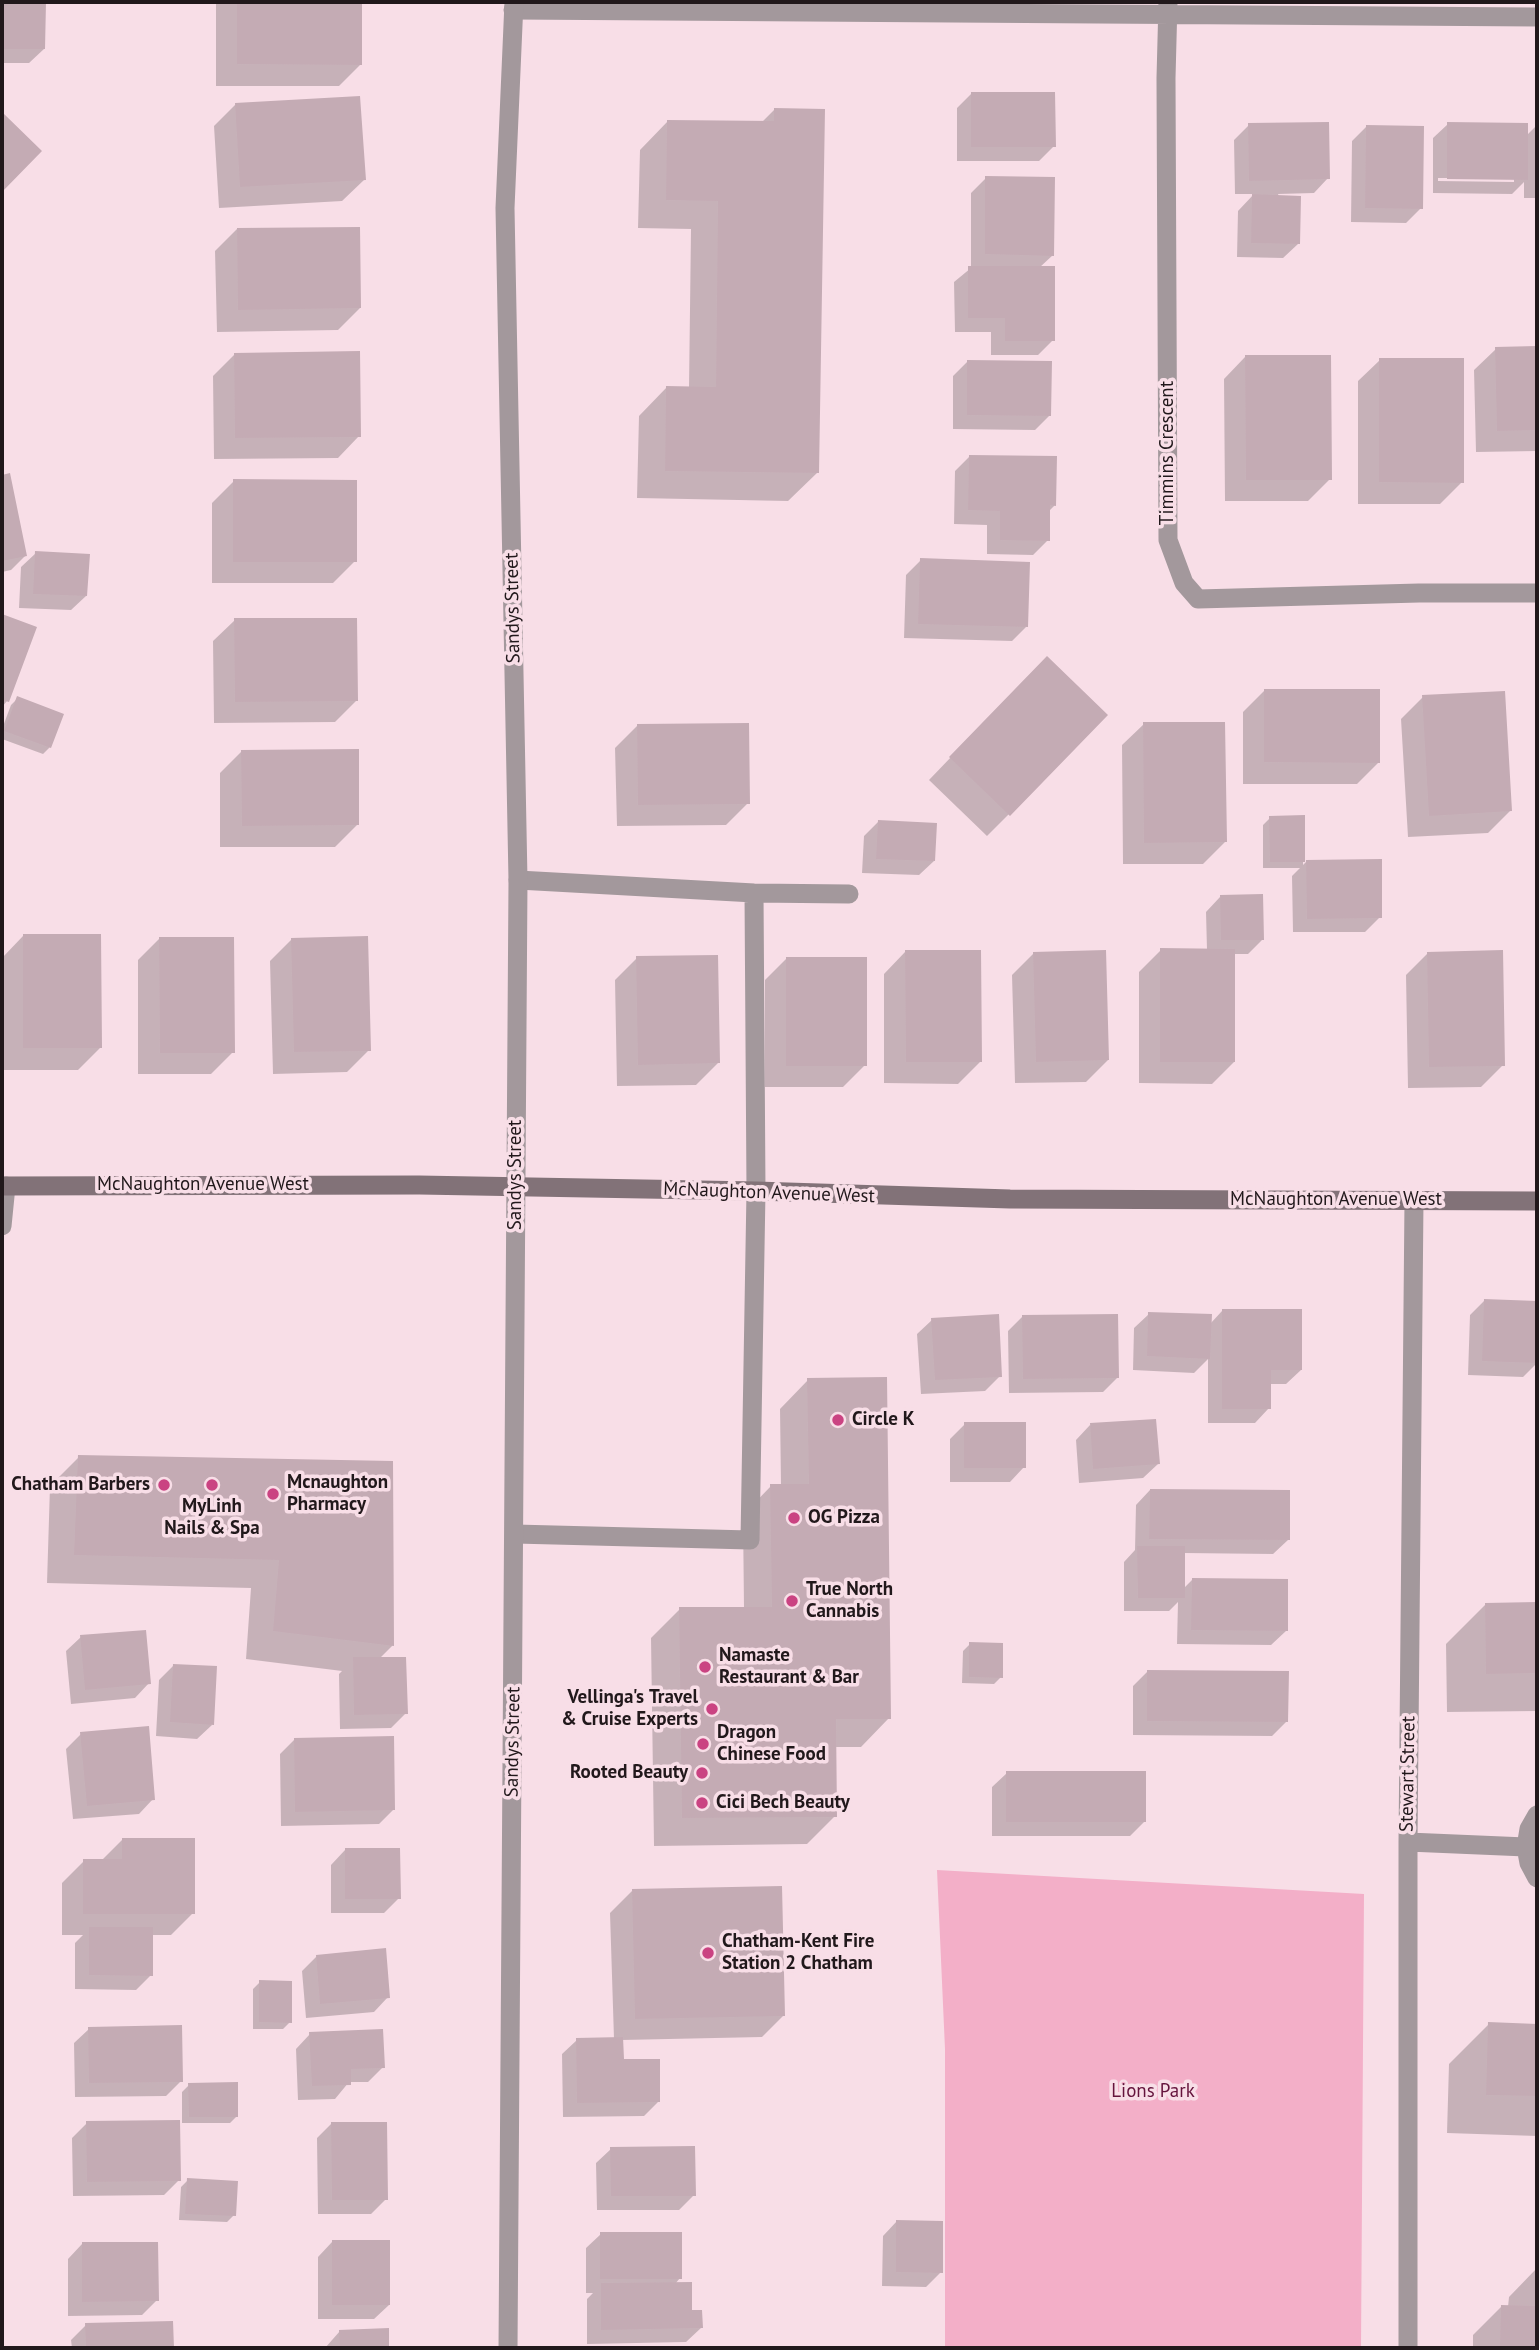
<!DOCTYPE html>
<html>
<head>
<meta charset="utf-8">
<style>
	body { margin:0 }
	#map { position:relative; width:1539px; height:2350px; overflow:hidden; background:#f8dee7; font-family:"PT Sans",sans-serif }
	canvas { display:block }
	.frame { position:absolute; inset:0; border:4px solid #21181b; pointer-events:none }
</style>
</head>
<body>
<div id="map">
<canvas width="1539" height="2350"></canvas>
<div class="frame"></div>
</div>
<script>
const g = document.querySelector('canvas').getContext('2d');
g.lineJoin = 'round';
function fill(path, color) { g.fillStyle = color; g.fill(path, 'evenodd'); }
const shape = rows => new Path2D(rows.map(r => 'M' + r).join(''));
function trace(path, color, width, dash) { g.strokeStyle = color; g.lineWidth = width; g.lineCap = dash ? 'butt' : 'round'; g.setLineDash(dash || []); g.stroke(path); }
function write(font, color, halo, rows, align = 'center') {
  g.font = font + ' "PT Sans",sans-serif'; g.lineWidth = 7; g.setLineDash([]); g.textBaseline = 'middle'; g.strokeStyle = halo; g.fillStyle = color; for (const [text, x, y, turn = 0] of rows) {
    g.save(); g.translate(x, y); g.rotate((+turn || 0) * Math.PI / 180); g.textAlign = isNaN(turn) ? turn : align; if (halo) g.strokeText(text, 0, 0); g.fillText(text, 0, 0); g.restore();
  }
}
fill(shape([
	[937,1870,1364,1894,1361,2348,945,2348,945,2049]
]), '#f3afc8');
fill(shape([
	[2,2,44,2,44,49,29,63,2,63],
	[216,2,360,2,361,64,339,86,216,86],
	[972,93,1054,146,1039,161,957,161,957,108],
	[236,104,364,180,342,201,219,208,214,126],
	[774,110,817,473,788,501,637,498,639,416,667,387,689,388,691,229,638,228,640,150,668,121,761,123],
	[1448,124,1526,136,1537,125,1537,198,1524,198,1524,182,1512,194,1433,193,1433,138],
	[1438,178,1514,178,1514,182,1438,181],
	[1249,125,1328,178,1314,193,1278,194,1298,244,1283,258,1237,257,1238,211,1254,194,1235,194,1234,140],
	[1366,127,1421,208,1406,223,1351,222,1352,141],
	[986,178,1053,255,1039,268,1053,340,1038,355,991,355,991,332,955,332,954,282,971,268,971,193],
	[237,229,360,308,338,330,217,332,215,251],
	[1537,348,1537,451,1476,452,1474,370,1496,349],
	[235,354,359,436,338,458,214,459,213,376],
	[1245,357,1330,479,1308,501,1225,501,1224,379],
	[1380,360,1462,482,1440,504,1358,504,1358,381],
	[968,361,1050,415,1035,430,953,429,953,376],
	[969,457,1055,505,1048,512,1048,540,1033,555,987,554,987,525,954,524,955,471],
	[9,475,26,555,11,570,2,572,2,477],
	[234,481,355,561,333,583,212,583,212,503],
	[36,553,86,596,71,610,19,608,21,567],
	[921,560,1026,627,1012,641,904,638,906,575],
	[2,616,34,628,7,701,2,707],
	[235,620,357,700,335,722,214,723,213,641],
	[1025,680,1009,814,987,836,929,780],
	[1265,690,1379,762,1357,784,1243,784,1243,712],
	[1423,697,1510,811,1488,833,1408,837,1401,719],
	[18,698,50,747,43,754,2,739,2,729,11,705],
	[1144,724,1225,842,1203,864,1123,864,1122,745],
	[637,726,748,803,726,825,617,826,615,748],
	[241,752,357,825,335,847,220,847,220,773],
	[1537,796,1537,850,1535,850,1536,798],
	[1303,817,1303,865,1307,861,1380,917,1365,932,1293,932,1292,876,1300,868,1263,868,1263,825,1270,818],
	[878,822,934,861,919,875,862,873,864,836],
	[1220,897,1263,939,1248,954,1233,954,1234,1062,1212,1084,1139,1083,1139,972,1161,950,1207,950,1206,912],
	[23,936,100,1048,78,1070,2,1070,2,958],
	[160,938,233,1052,211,1074,138,1074,138,960],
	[292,939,369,1050,347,1072,273,1074,270,961],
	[905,952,980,1062,958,1084,884,1083,884,974],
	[1034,953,1108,1060,1086,1082,1015,1083,1012,975],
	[1428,953,1503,1065,1481,1087,1408,1088,1406,975],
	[637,958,718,1063,696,1085,617,1086,615,980],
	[787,958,865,1065,843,1087,765,1087,765,980],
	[1484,1301,1537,1302,1537,1363,1523,1377,1468,1375,1470,1315],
	[1222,1311,1301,1370,1286,1384,1269,1384,1269,1408,1255,1423,1208,1423,1208,1359,1194,1373,1133,1370,1134,1328,1149,1314,1210,1324],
	[1023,1316,1118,1377,1103,1392,1009,1393,1008,1331],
	[932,1320,1000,1376,985,1391,921,1394,917,1334],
	[808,1380,889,1718,861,1747,835,1747,835,1816,807,1844,654,1846,651,1638,680,1609,744,1609,743,1515,771,1486,781,1486,780,1409],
	[965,1424,1024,1467,1010,1482,950,1482,950,1439],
	[1090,1425,1158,1464,1143,1478,1079,1483,1076,1440],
	[79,1457,392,1463,393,1645,379,1659,406,1713,391,1728,340,1729,339,1674,342,1671,246,1659,251,1588,47,1583,50,1486],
	[1150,1490,1288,1540,1273,1554,1183,1553,1183,1589,1192,1580,1286,1631,1271,1645,1177,1644,1178,1602,1169,1611,1124,1611,1124,1562,1135,1550,1136,1505],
	[1486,1604,1537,1604,1537,1711,1447,1712,1446,1644],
	[81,1637,149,1683,135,1698,71,1704,66,1651],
	[970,1644,1001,1677,994,1684,962,1683,963,1651],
	[174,1665,212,1725,197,1739,156,1736,159,1680],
	[1148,1671,1287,1721,1272,1736,1133,1735,1133,1686],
	[81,1734,153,1799,139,1814,73,1819,66,1749],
	[294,1740,394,1809,379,1824,281,1826,280,1754],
	[1007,1773,1145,1821,1130,1836,992,1836,992,1787],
	[123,1839,193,1913,171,1935,151,1935,151,1975,136,1990,75,1989,75,1943,83,1935,62,1935,62,1883,84,1861,101,1861],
	[345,1850,399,1898,384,1913,331,1913,331,1865],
	[632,1891,784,2015,762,2037,622,2040,622,2061,658,2102,644,2116,563,2117,562,2054,577,2040,614,2039,610,1913],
	[317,1956,388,1997,374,2012,306,2018,302,1971],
	[260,1982,290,2022,283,2029,253,2029,253,1989],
	[1489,2024,1537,2026,1537,2136,1447,2133,1449,2064],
	[89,2029,181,2081,166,2096,75,2097,74,2043],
	[310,2034,383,2067,368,2082,349,2082,335,2099,298,2100,296,2049],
	[189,2085,237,2116,230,2123,182,2123,182,2092],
	[87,2123,179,2180,164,2195,73,2196,72,2138],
	[332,2123,386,2199,371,2214,318,2214,317,2138],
	[611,2149,694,2195,679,2210,597,2210,596,2163],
	[188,2180,234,2215,227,2222,179,2220,181,2187],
	[897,2221,941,2272,926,2287,882,2286,883,2236],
	[601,2234,680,2278,675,2284,701,2328,686,2342,587,2344,587,2299,593,2293,586,2293,586,2248],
	[332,2242,389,2305,374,2319,318,2319,318,2257],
	[82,2244,157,2300,142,2315,68,2316,68,2259],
	[1537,2268,1537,2348,1473,2348,1473,2335,1502,2306,1508,2307,1509,2297],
	[171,2322,172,2348,72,2348,71,2340,86,2325],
	[387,2330,388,2348,325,2348,340,2331]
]), '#0003');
fill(shape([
	[2,2,46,2,45,49,2,49],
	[237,2,362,2,362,65,237,64],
	[971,92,1055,92,1056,147,971,147],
	[360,96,366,180,240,187,235,103],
	[774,108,825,109,819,473,665,471,666,386,716,387,718,201,666,200,667,120,774,121],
	[2,112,42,151,2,192],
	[1329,122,1330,179,1249,181,1248,123],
	[1447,122,1528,123,1528,180,1447,179],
	[1366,125,1424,126,1423,209,1365,208],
	[985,176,1055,177,1054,256,985,254],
	[1252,194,1301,196,1300,244,1251,243],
	[360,227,361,308,238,310,237,228],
	[968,266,1055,266,1055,341,1005,341,1005,318,968,318],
	[1537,346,1537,430,1497,431,1495,347],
	[360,351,361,437,235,438,234,353],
	[1245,355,1331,355,1332,480,1246,480],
	[1379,358,1464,358,1464,483,1379,482],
	[967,360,1052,361,1051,416,967,415],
	[969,455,1057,456,1056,506,1050,505,1050,541,1000,540,1000,511,968,510],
	[10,473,27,556,2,561,2,475],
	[233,479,357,480,357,562,233,562],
	[35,551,90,554,87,596,33,594],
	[920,558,1030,562,1028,627,918,624],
	[2,614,37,627,9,702,2,700],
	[234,618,357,618,358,701,235,702],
	[1047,656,1108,715,1010,816,949,757],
	[1264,689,1380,689,1380,763,1264,762],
	[1505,691,1512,811,1429,816,1422,695],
	[17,696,64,714,51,748,4,731],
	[1143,722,1225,722,1227,842,1144,843],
	[749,723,750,804,638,805,637,724],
	[359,749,359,825,242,826,241,750],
	[1305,815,1305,862,1270,862,1269,816],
	[878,820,937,823,935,861,876,859],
	[1382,859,1382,918,1307,919,1306,860],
	[1263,894,1264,940,1221,940,1220,895],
	[23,934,101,934,102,1048,23,1048],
	[368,936,371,1051,294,1052,291,938],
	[159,937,234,937,235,1053,160,1053],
	[1160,948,1235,949,1235,1062,1160,1062],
	[905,950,981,950,982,1062,906,1062],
	[1106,950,1109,1060,1036,1062,1033,952],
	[1503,950,1505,1066,1429,1067,1427,952],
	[718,955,720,1063,638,1065,636,956],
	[786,957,867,957,867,1066,786,1066],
	[1484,1299,1537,1301,1537,1363,1482,1361],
	[1222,1309,1302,1309,1302,1370,1271,1370,1271,1409,1222,1409],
	[1148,1312,1212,1314,1210,1359,1147,1356],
	[999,1314,1002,1377,935,1380,931,1318],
	[1118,1314,1119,1378,1023,1379,1022,1315],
	[887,1377,891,1719,836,1719,837,1817,682,1818,679,1607,772,1607,770,1484,809,1484,807,1378],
	[1156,1419,1160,1464,1093,1469,1090,1423],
	[964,1422,1026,1422,1026,1468,964,1468],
	[78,1455,393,1461,394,1646,273,1631,279,1560,74,1555],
	[1150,1489,1290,1490,1290,1540,1149,1539],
	[1137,1546,1185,1546,1185,1598,1138,1598],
	[1192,1578,1288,1579,1288,1631,1191,1630],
	[1537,1602,1537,1673,1486,1674,1485,1603],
	[146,1630,151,1684,85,1690,80,1635],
	[969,1642,1003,1643,1003,1678,969,1677],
	[353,1657,406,1657,408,1714,354,1715],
	[173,1664,217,1666,214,1725,170,1722],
	[1147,1670,1289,1671,1288,1722,1147,1721],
	[149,1726,155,1800,87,1806,80,1732],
	[394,1736,395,1810,295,1812,294,1738],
	[1006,1771,1146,1771,1146,1822,1006,1822],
	[122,1838,195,1838,195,1914,83,1914,83,1859,122,1859],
	[345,1848,400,1848,401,1899,345,1899],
	[782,1886,785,2016,635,2019,632,1889],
	[89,1927,153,1927,153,1976,89,1975],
	[386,1948,390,1998,320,2004,316,1955],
	[259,1980,292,1981,292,2023,259,2022],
	[1488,2022,1537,2024,1537,2096,1486,2095],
	[182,2025,183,2082,89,2083,88,2027],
	[383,2029,385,2068,351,2069,351,2085,312,2086,309,2032],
	[623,2037,624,2059,660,2059,660,2102,577,2103,576,2038],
	[238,2082,238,2117,189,2117,188,2083],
	[180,2120,181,2181,87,2182,86,2121],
	[331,2122,387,2122,388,2200,332,2200],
	[695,2146,696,2196,611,2196,610,2147],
	[187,2178,238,2181,236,2216,185,2214],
	[896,2220,943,2221,943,2273,896,2272],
	[600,2232,682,2232,682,2279,600,2279],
	[332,2240,390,2240,390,2305,332,2305],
	[82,2242,158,2242,159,2301,82,2302],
	[692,2282,692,2310,702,2310,703,2328,601,2330,601,2283],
	[1501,2305,1537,2306,1537,2347,1500,2346],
	[173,2321,174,2348,86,2348,85,2323],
	[389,2328,389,2348,340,2348,339,2330]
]), '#c4abb4');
trace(shape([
	[518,880,754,893,849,894],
	[515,1534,750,1540,756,1191,754,893]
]), '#a3989c', 19);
trace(shape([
	[1168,2,1166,78,1168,540,1184,583,1198,599,1419,593,1537,593],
	[513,10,1537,17],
	[2,1226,6,1186],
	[1537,1815,1529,1829,1526,1847,1529,1863,1537,1878],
	[1408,1842,1526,1847],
	[1408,2348,1408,1842,1414,1200]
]), '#a3989c', 19);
trace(shape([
	[508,2348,518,880,505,208,514,2]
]), '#a3989c', 19);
trace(shape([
	[2,1186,419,1185,756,1191,1010,1199,1537,1201]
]), '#827278', 19);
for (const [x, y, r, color] of [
	[838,1420,7,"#ca4382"],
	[164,1485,7,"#ca4382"],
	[212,1485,7,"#ca4382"],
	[273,1494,7,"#ca4382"],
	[794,1518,7,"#ca4382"],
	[792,1601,7,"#ca4382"],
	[705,1667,7,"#ca4382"],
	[712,1709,7,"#ca4382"],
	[703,1744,7,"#ca4382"],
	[702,1773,7,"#ca4382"],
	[702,1803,7,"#ca4382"],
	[708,1953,7,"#ca4382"]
]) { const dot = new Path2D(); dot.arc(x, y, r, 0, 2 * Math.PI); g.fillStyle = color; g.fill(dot); trace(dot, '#f8dee7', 2.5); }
write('19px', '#21181b', '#f8dee7', [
	["Timmins Crescent",1168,453,-90],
	["Sandys Street",513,608,-91],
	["Sandys Street",516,1175,-90],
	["McNaughton Avenue West",203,1185],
	["McNaughton Avenue West",769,1193,2],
	["McNaughton Avenue West",1336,1200],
	["Sandys Street",513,1742,-89],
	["Stewart Street",1408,1774,-89]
]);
write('bold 19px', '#21181b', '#f8dee7', [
	["Circle K",852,1420],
	["Mcnaughton",287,1483],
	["Pharmacy",287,1505],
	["Chatham Barbers",150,1485,"right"],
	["MyLinh",212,1507,"center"],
	["Nails & Spa",212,1529,"center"],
	["OG Pizza",808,1518],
	["True North",806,1590],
	["Cannabis",806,1612],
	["Namaste",719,1656],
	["Restaurant & Bar",719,1678],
	["Vellinga's Travel",698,1698,"right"],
	["& Cruise Experts",698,1720,"right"],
	["Dragon",717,1733],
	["Chinese Food",717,1755],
	["Rooted Beauty",688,1773,"right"],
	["Cici Bech Beauty",716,1803],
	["Chatham-Kent Fire",722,1942],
	["Station 2 Chatham",722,1964]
], 'left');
write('19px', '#64133c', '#f8dee7', [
	["Lions Park",1153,2092]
]);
</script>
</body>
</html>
